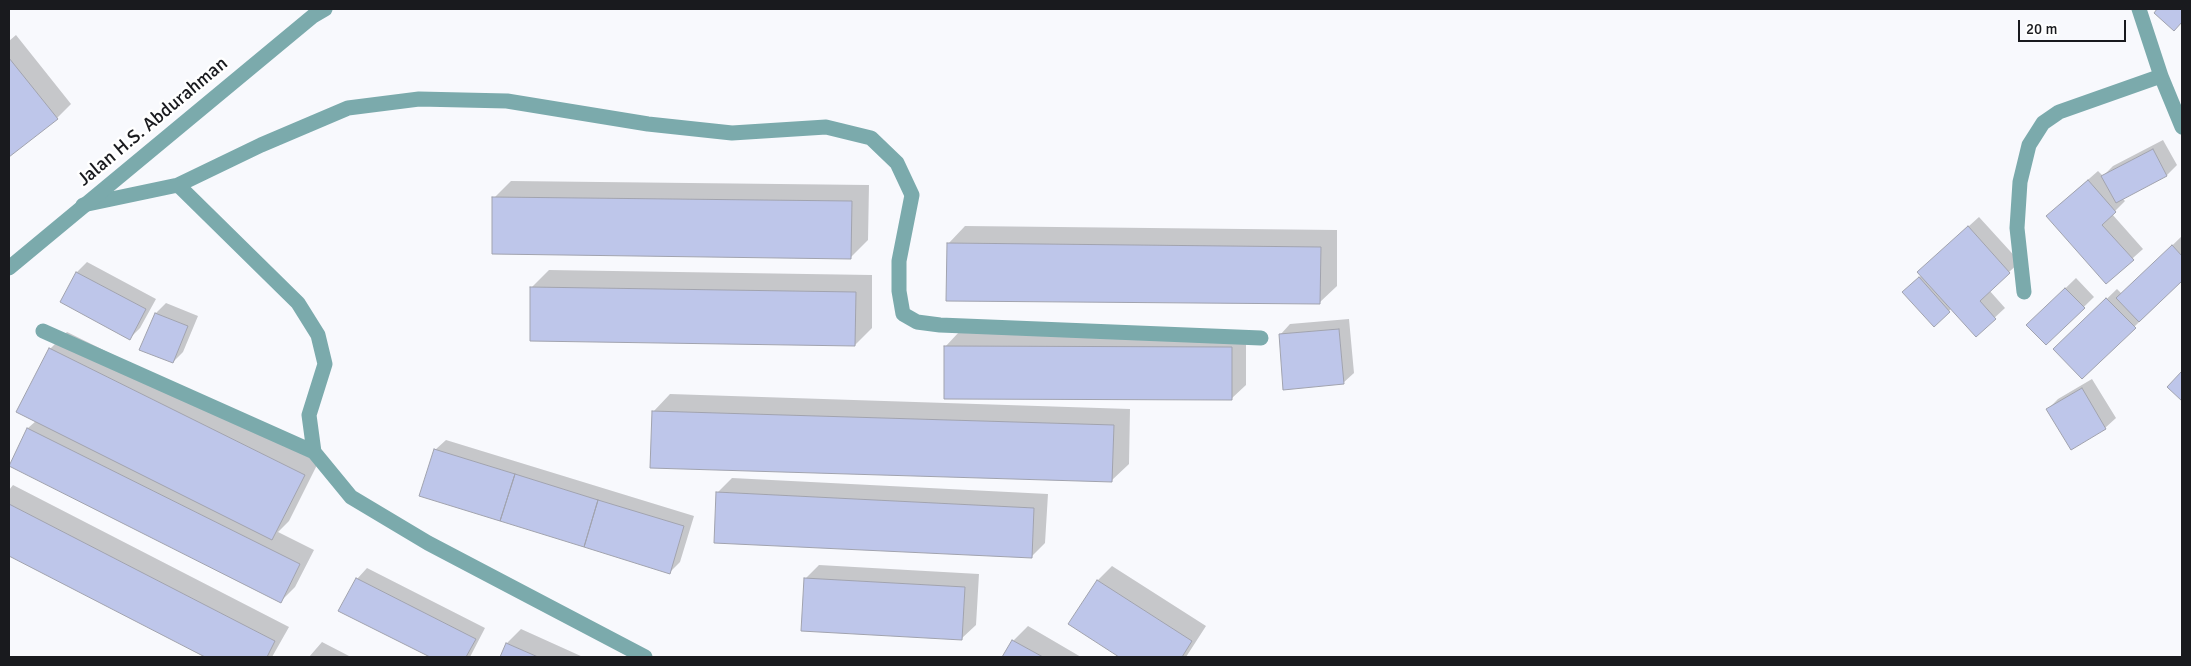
<!DOCTYPE html>
<html>
<head>
<meta charset="utf-8">
<style>
	body { margin:0 }
	#map { position:relative; width:2191px; height:666px; overflow:hidden; background:#f8f9fd; font-family:Signika,sans-serif }
	canvas { display:block }
	.frame { position:absolute; inset:0; border:10px solid #191a1e; pointer-events:none }
	.scale { position:absolute; left:2018px; top:20px; width:108px; height:22px; box-sizing:border-box; border:2px solid #191a1e; border-top:0; padding-left:6px; font-size:15px; line-height:18px; white-space:nowrap; color:#191a1e; -webkit-text-stroke:4px #fff; paint-order:stroke }
</style>
</head>
<body>
<div id="map">
<canvas width="2191" height="666"></canvas>
<div class="frame"></div>
<div class="scale">20 m</div>
</div>
<script>
const g = document.querySelector('canvas').getContext('2d');
g.lineJoin = 'round';
function fill(path, color) { g.fillStyle = color; g.fill(path, 'evenodd'); }
const shape = rows => new Path2D(rows.map(r => 'M' + r).join(''));
function trace(path, color, width, dash) { g.strokeStyle = color; g.lineWidth = width; g.lineCap = dash ? 'butt' : 'round'; g.setLineDash(dash || []); g.stroke(path); }
function write(font, color, halo, rows, align = 'center') {
  g.font = font + ' Signika,sans-serif'; g.lineWidth = 5; g.setLineDash([]); g.textBaseline = 'middle'; g.strokeStyle = halo; g.fillStyle = color; for (const [text, x, y, turn = 0] of rows) {
    g.save(); g.translate(x, y); g.rotate((+turn || 0) * Math.PI / 180); g.textAlign = isNaN(turn) ? turn : align; if (halo) g.strokeText(text, 0, 0); g.fillText(text, 0, 0); g.restore();
  }
}
fill(shape([
	[16,35,71,104,57,118,9,156,9,41],
	[2163,140,2177,165,2167,175,2122,198,2125,201,2112,214,2143,249,2106,282,2058,206,2098,171,2103,176,2113,166],
	[511,181,869,185,868,240,851,257,494,198],
	[1979,217,2020,262,1989,290,2005,308,1976,335,1952,308,1934,325,1908,287,1922,275,1929,262],
	[965,226,1337,230,1337,286,1319,303,948,244],
	[2182,236,2182,280,2082,378,2065,339,2117,289,2122,294],
	[87,262,156,299,140,328,130,338,62,302,77,272],
	[549,270,872,275,872,328,855,345,531,288],
	[2076,278,2094,297,2046,344,2038,315],
	[166,303,198,316,183,352,173,362,156,313],
	[1349,319,1354,373,1343,383,1280,335,1290,324],
	[67,332,321,457,289,521,278,532,314,550,295,587,281,601,10,465,28,428,36,421,50,349],
	[959,332,1246,334,1246,385,1231,399,945,347],
	[2092,379,2116,418,2105,428,2048,409,2058,399],
	[670,394,1130,409,1129,464,1111,481,653,412],
	[446,440,694,516,680,562,670,572,435,450],
	[732,478,1048,494,1045,543,1031,557,717,493],
	[13,485,289,627,272,657,208,657,9,555,9,490],
	[819,565,979,574,976,625,961,639,805,579],
	[1112,566,1206,626,1186,657,1121,657,1069,624,1098,580],
	[367,568,485,628,470,657,432,657,340,611,357,579],
	[1028,626,1081,657,1004,657,1013,641],
	[521,629,583,657,501,657,507,643],
	[322,642,351,657,309,657]
]), '#0003');
const building = shape([
	[2157,9,2182,9,2182,22,2174,31,2154,13,2157,9],
	[9,58,58,119,9,157,9,58],
	[2153,149,2167,176,2116,203,2101,176,2153,149],
	[2088,180,2116,212,2102,225,2134,260,2106,284,2046,216,2088,180],
	[492,197,852,201,851,259,492,254,492,197],
	[1968,226,2010,273,1980,301,1996,319,1976,337,1917,272,1968,226],
	[947,243,1321,247,1320,304,946,301,947,243],
	[2172,245,2182,256,2182,281,2139,322,2116,298,2172,245],
	[76,272,146,309,130,340,60,302,76,272],
	[1919,277,1950,312,1934,327,1902,292,1919,277],
	[530,287,856,292,855,346,530,341,530,287],
	[2065,288,2085,308,2046,345,2026,325,2065,288],
	[2106,298,2136,328,2082,379,2053,349,2106,298],
	[155,313,188,326,173,363,139,350,155,313],
	[1339,329,1344,384,1283,390,1279,334,1339,329],
	[944,346,1232,347,1232,400,944,399,944,346],
	[49,348,305,475,272,540,16,412,49,348],
	[2182,371,2182,401,2167,387,2182,371],
	[2082,388,2106,429,2071,450,2046,409,2082,388],
	[652,411,1114,425,1112,482,650,468,652,411],
	[27,428,300,564,281,603,9,466,27,428],
	[434,449,515,474,500,521,419,496,434,449],
	[515,474,598,500,584,547,500,521,515,474],
	[716,492,1034,508,1032,558,714,543,716,492],
	[598,500,684,526,670,574,584,547,598,500],
	[9,504,275,641,267,657,205,657,9,556,9,504],
	[356,578,476,639,466,657,430,657,338,611,356,578],
	[804,578,965,587,962,640,801,631,804,578],
	[1097,580,1192,641,1182,657,1119,657,1068,624,1097,580],
	[1012,640,1043,657,1002,657,1012,640],
	[506,643,538,657,500,657,506,643]
]);
fill(building, '#bec6ea');
trace(building, '#a1a3ae', 1);
trace(shape([
	[178,185,298,303,318,335,325,364,309,415,314,452,351,497,428,543,645,657],
	[83,205,178,185,261,145,348,108,419,99,507,101,648,124,732,133,826,127,871,138,897,163,912,195,899,261,899,291,903,314,917,322,940,325,1261,338],
	[43,331,314,452]
]), '#7baaac', 15);
trace(shape([
	[2139,9,2161,76,2182,127],
	[9,268,313,16,325,9],
	[2024,292,2017,228,2020,182,2029,145,2043,123,2059,112,2161,76]
]), '#7baaac', 15);
write('19px', '#191a1e', '#fff', [
	["Jalan H.S. Abdurahman",153,122,-40]
]);
</script>
</body>
</html>
